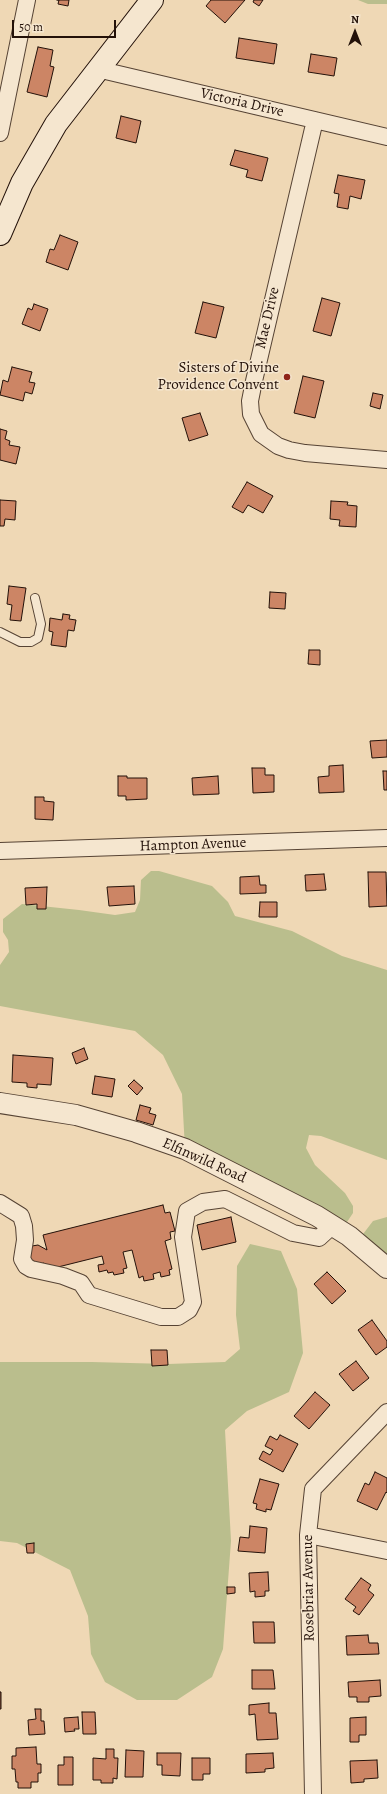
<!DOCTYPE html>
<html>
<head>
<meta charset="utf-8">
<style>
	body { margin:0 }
	#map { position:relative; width:387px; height:1794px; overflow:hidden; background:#efd8b5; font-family:Alegreya,serif }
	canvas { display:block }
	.north { position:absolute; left:335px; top:12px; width:40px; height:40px; -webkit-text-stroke:3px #f5e6cf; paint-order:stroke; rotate:0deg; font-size:11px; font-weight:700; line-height:16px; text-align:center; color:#231109 }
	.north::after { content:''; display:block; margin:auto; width:14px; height:18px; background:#231109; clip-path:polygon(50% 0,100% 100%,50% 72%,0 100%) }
	.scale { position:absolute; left:12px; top:20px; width:104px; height:18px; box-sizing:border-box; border:2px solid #231109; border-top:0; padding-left:5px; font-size:12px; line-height:14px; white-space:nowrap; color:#231109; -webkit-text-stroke:3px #f5e6cf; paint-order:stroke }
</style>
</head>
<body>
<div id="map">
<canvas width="387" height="1794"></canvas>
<div class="north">N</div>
<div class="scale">50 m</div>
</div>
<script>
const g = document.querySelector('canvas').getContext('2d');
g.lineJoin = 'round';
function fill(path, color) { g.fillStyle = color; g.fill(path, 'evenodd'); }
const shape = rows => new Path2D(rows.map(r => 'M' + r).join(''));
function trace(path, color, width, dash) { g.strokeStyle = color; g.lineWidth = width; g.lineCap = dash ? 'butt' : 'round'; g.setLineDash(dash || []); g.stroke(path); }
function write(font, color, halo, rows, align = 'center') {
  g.font = font + ' Alegreya,serif'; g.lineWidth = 3; g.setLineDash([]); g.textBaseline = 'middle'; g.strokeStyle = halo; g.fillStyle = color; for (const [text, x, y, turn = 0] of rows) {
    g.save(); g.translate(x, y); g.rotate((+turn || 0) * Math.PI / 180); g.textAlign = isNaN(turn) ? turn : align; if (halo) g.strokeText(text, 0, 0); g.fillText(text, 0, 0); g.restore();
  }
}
fill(shape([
	[358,0,387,0,387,4,368,4],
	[151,871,159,871,212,886,228,902,235,916,292,931,342,956,387,970,387,1160,321,1136,309,1135,306,1148,315,1165,345,1193,353,1206,353,1213,341,1231,185,1149,182,1094,163,1055,135,1031,0,1006,0,965,9,952,8,940,3,932,3,919,22,904,79,910,115,915,135,912,140,900,141,880],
	[387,1217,387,1268,357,1242,373,1221],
	[250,1244,281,1251,297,1289,303,1353,289,1392,247,1411,225,1430,231,1541,223,1649,212,1677,177,1700,137,1700,105,1682,91,1654,88,1616,70,1570,17,1543,0,1541,0,1362,92,1362,168,1364,225,1362,240,1349,236,1315,237,1266]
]), '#babe8d');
const building = shape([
	[57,0,69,0,68,6,58,4,59,0,57,0],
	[211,0,245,0,225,23,206,6,211,0],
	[254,0,263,0,259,6,253,2,254,0],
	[239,38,277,44,274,64,236,58,239,38],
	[38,47,53,50,50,66,54,67,47,97,27,92,38,47],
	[311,54,337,58,334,76,308,72,311,54],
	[121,116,141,121,136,143,116,138,121,116],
	[235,150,268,158,262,181,246,177,248,170,230,165,235,150],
	[338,175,365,180,361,199,350,196,348,209,337,207,339,194,334,193,338,175],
	[60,235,78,242,68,270,46,262,50,249,54,250,60,235],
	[322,298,340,303,331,336,313,331,322,298],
	[203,302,224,307,216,338,195,333,203,302],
	[34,304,48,309,40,331,22,324,28,308,32,310,34,304],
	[12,367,32,372,29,382,35,383,32,394,25,392,23,401,0,395,3,380,8,382,12,367],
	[303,376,324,381,315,418,294,413,303,376],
	[373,393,383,395,380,409,370,406,373,393],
	[200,413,208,435,189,441,182,418,200,413],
	[0,429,7,431,5,439,10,441,9,445,20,447,16,464,0,460,0,429],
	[247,482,273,496,263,513,248,505,243,513,232,507,247,482],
	[0,500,16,501,15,520,5,519,4,526,0,526,0,500],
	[331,501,348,502,347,505,357,506,356,527,339,526,340,520,330,519,331,501],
	[9,586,26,588,21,621,10,620,12,605,7,604,9,586],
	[270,592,286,593,285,609,269,608,270,592],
	[63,614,70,615,69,619,76,620,74,631,68,630,66,647,51,645,53,632,49,631,50,618,62,620,63,614],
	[309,650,320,650,320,665,308,664,309,650],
	[387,740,387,757,372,758,370,741,387,740],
	[343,765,344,792,319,793,318,777,329,776,329,766,343,765],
	[252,768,265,768,265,775,274,775,274,792,253,793,252,768],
	[383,771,387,771,387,790,384,790,383,771],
	[118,776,127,776,127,778,147,778,147,799,126,800,126,796,118,796,118,776],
	[218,776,219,794,193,795,192,778,218,776],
	[35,797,44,797,44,801,54,802,53,820,35,819,35,797],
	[368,872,386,872,387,906,369,907,368,872],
	[324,874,326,890,306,891,305,875,324,874],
	[259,876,260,885,266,885,266,893,240,894,240,877,259,876],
	[134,886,135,904,109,906,107,887,134,886],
	[47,887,46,909,37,909,37,904,26,905,25,888,47,887],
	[260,902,277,902,277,917,259,917,260,902],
	[84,1048,88,1059,76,1064,72,1053,84,1048],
	[13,1055,53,1058,51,1085,37,1084,37,1088,27,1087,27,1083,12,1082,13,1055],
	[95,1076,115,1079,112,1097,92,1094,95,1076],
	[134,1080,143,1088,137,1095,128,1086,134,1080],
	[140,1105,151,1108,149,1113,156,1115,153,1125,136,1120,140,1105],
	[163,1205,165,1213,170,1212,175,1231,170,1232,171,1239,165,1241,172,1269,169,1270,170,1275,161,1277,160,1272,153,1274,154,1279,144,1281,143,1276,139,1278,132,1250,123,1252,127,1268,123,1269,124,1273,114,1275,113,1272,108,1273,107,1270,99,1272,98,1265,104,1264,102,1256,46,1270,44,1263,37,1265,29,1260,32,1246,38,1245,47,1250,43,1235,163,1205],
	[231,1217,236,1242,202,1250,197,1225,231,1217],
	[327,1272,346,1291,332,1304,314,1284,327,1272],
	[372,1320,387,1341,387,1347,376,1355,358,1330,372,1320],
	[151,1350,167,1350,168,1365,152,1366,151,1350],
	[356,1361,369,1378,353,1391,339,1374,356,1361],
	[315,1392,330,1405,309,1429,294,1416,315,1392],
	[280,1435,298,1444,283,1472,259,1459,263,1451,270,1455,273,1450,265,1446,270,1436,277,1440,280,1435],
	[375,1472,387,1478,387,1493,386,1492,377,1510,357,1501,365,1483,369,1485,375,1472],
	[260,1479,279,1484,271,1510,266,1509,266,1512,256,1509,257,1504,253,1503,260,1479],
	[250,1526,267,1528,265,1553,238,1551,240,1537,249,1538,250,1526],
	[34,1543,34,1553,27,1553,26,1544,34,1543],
	[268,1572,269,1591,265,1591,265,1596,255,1597,255,1591,250,1592,249,1573,268,1572],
	[361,1578,371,1585,368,1590,374,1595,359,1615,353,1611,356,1607,345,1599,361,1578],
	[227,1587,235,1587,235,1593,227,1594,227,1587],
	[253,1622,274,1622,275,1643,254,1643,253,1622],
	[368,1635,369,1643,378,1643,379,1654,347,1655,346,1636,368,1635],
	[252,1670,273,1670,275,1689,252,1689,252,1670],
	[380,1680,381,1696,369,1697,369,1702,357,1702,357,1697,349,1697,348,1682,380,1680],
	[0,1692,1,1692,1,1709,0,1709,0,1692],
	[269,1703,269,1713,276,1713,278,1739,257,1740,255,1714,249,1715,249,1705,269,1703],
	[35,1709,41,1709,41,1721,44,1721,45,1734,29,1735,28,1720,36,1719,35,1709],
	[82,1712,95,1712,96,1734,83,1734,82,1712],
	[78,1717,79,1729,74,1729,75,1731,65,1732,64,1718,78,1717],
	[366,1717,366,1735,359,1735,359,1742,350,1742,350,1718,366,1717],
	[36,1747,37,1764,41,1764,41,1773,38,1773,38,1782,31,1782,31,1788,18,1788,18,1782,16,1782,15,1769,12,1769,12,1756,16,1756,16,1748,36,1747],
	[106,1749,114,1749,114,1758,118,1758,117,1779,113,1778,113,1783,101,1783,101,1780,93,1780,93,1758,106,1759,106,1749],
	[126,1750,144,1751,143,1777,125,1777,126,1750],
	[157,1753,181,1753,180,1776,162,1775,162,1765,157,1765,157,1753],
	[273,1753,274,1768,265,1769,265,1772,246,1773,246,1754,273,1753],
	[64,1757,73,1757,73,1785,58,1785,58,1765,64,1765,64,1757],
	[192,1758,210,1758,210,1774,203,1774,203,1780,192,1780,192,1758],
	[377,1760,378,1778,364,1779,364,1782,351,1783,350,1761,377,1760]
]);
fill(building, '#cc8565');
trace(building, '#231109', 1);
const service = shape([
	[0,632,20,642,31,642,38,638,41,624,35,598]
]);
const minor = shape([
	[97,69,387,137],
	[315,120,254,381,250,401,251,414,261,434,278,446,289,450,305,453,387,460],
	[0,133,27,0],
	[0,851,387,838],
	[0,1203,21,1216,24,1226,25,1240,22,1259,26,1266,31,1269,63,1276,81,1283,89,1295,161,1317,178,1317,189,1310,193,1302,183,1237,187,1211,203,1202,225,1199,293,1233,319,1238,332,1226],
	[308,1535,387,1551],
	[313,1794,308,1535,313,1489,387,1412]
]);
const tertiary = shape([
	[0,1103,76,1115,136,1132,185,1149,317,1216,349,1236,387,1268]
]);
const secondary = shape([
	[0,234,22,183,56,124,152,0]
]);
trace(service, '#564334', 10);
trace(minor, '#564334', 18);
trace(tertiary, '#564334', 22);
trace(secondary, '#231109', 24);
trace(service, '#f5e6cf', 8);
trace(minor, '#f5e6cf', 16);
trace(tertiary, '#f5e6cf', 20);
trace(secondary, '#f5e6cf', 22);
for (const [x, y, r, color] of [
	[287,377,4,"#8f2418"]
]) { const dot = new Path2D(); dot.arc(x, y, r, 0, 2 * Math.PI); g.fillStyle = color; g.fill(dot); trace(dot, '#f5e6cf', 1.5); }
write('15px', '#231109', '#f5e6cf', [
	["Victoria Drive",242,103,13],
	["Mae Drive",268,318,-77],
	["Hampton Avenue",193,845,-2],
	["Elfinwild Road",204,1161,24],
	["Rosebriar Avenue",309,1588,-91]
]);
write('15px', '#231109', '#f5e6cf', [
	["Sisters of Divine",279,368],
	["Providence Convent",279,385]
], 'right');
</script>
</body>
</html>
